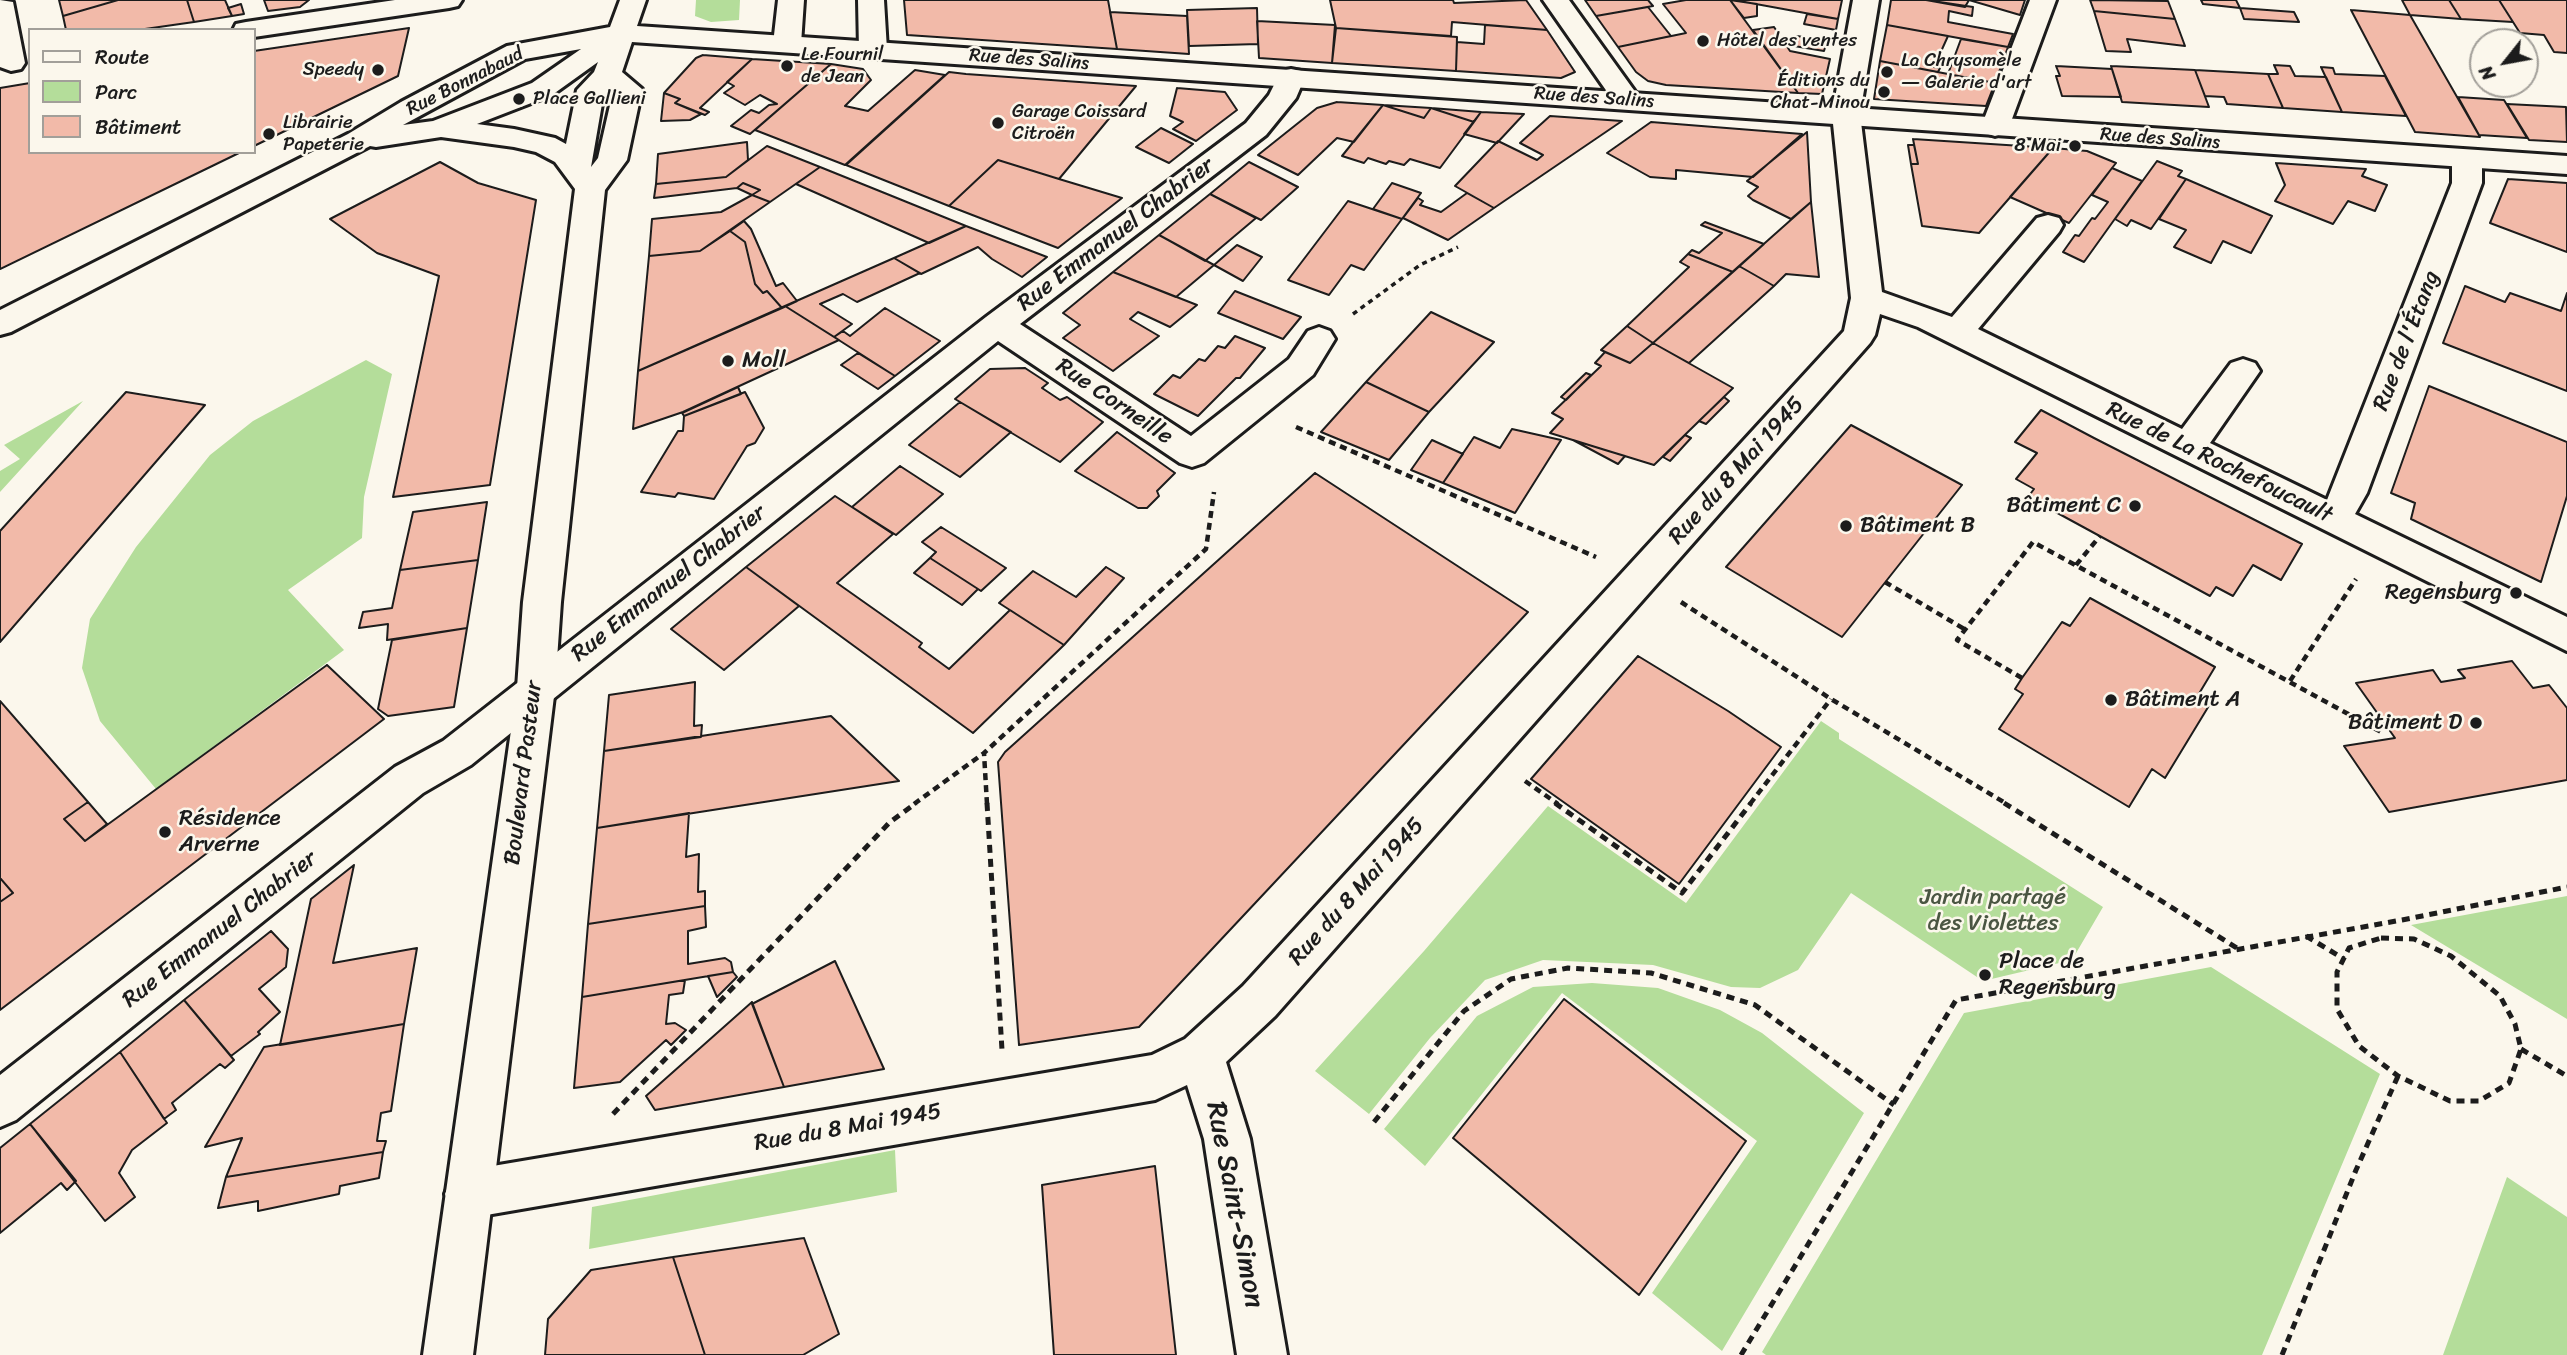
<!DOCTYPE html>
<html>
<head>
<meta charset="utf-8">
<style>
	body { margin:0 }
	#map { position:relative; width:2567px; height:1355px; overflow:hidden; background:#fbf7ec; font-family:Sriracha,sans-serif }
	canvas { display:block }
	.legend { position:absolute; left:28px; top:28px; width:228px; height:126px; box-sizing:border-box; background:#fbf7ec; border:2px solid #a29f99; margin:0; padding:9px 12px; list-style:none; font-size:21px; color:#1c1c1c }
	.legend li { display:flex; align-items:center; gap:14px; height:35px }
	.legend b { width:35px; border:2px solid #a29f99 }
	.north { position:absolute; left:2469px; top:28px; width:70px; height:70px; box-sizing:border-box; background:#fbf7ec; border:2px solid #a29f99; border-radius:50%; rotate:239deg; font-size:19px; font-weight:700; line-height:28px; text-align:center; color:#1c1c1c }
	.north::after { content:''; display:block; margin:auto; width:24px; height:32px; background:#1c1c1c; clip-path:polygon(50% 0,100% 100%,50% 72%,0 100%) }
</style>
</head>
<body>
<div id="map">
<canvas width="2567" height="1355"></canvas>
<ul class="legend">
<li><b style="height:9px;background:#fbf7ec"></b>Route</li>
<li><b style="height:19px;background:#b4dd9a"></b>Parc</li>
<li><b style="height:19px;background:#f2baa9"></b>Bâtiment</li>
</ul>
<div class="north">N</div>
</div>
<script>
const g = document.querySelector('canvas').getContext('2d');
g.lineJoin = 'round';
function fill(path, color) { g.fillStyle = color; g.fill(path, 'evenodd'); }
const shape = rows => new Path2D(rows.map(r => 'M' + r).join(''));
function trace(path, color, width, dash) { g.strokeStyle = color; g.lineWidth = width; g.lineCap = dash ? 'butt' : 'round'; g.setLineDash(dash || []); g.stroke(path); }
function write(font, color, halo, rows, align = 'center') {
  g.font = font + ' Sriracha,sans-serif'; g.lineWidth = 5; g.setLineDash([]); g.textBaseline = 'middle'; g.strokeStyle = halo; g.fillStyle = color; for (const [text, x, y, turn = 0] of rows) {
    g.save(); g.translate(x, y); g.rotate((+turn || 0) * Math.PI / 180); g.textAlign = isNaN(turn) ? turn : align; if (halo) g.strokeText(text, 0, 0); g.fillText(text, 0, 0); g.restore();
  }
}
fill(shape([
	[696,0,740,0,739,20,711,22,695,16],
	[366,360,392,374,364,497,362,538,288,590,344,650,156,789,100,721,82,668,90,619,136,547,210,455,253,421],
	[83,401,0,492,0,471,20,459,4,445],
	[1821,721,1839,733,1839,739,2103,907,2072,960,1983,981,1851,893,1798,970,1760,988,1731,987,1653,965,1543,960,1485,980,1430,1038,1369,1114,1315,1071,1424,951,1548,806,1686,903],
	[2567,896,2567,1019,2411,925],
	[2211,967,2380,1074,2262,1355,1766,1355,1762,1352,1964,1013],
	[1592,983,1658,988,1720,1010,1762,1033,1864,1113,1722,1351,1652,1293,1757,1141,1562,993,1425,1166,1384,1129,1477,1016,1533,987],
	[895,1150,897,1192,589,1249,592,1207],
	[2507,1177,2567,1217,2567,1355,2443,1355]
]), '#b4dd9a');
const building = shape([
	[59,0,118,0,63,16,59,0],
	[118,0,187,0,194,22,138,30,66,30,63,16,118,0],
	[187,0,225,0,232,16,194,22,187,0],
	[264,0,309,0,300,7,268,11,264,0],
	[904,0,1108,0,1117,49,907,35,904,0],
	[1330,0,1453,0,1454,3,1526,0,1547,30,1452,22,1451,36,1336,28,1330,0],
	[1585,0,1648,0,1653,6,1596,16,1585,0],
	[1686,0,1730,0,1798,93,1666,85,1648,81,1636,72,1618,47,1686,33,1663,4,1686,0],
	[1730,0,1757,4,1757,16,1744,18,1730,0],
	[1734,0,1842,0,1838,19,1734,0],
	[1891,0,1926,0,1973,7,1972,16,1949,11,1948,22,2013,34,2008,47,1887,25,1891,0],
	[1926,0,1969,0,1965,7,1926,0],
	[1969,0,2025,0,2020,15,1969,0],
	[2090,0,2168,1,2175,19,2094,11,2090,0],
	[2201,0,2236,0,2240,8,2203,4,2201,0],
	[2402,0,2449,0,2461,19,2410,15,2402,0],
	[2449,0,2499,0,2513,22,2461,19,2449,0],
	[2499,0,2567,0,2567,53,2554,52,2544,35,2520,33,2499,0],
	[241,4,244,14,232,16,228,8,241,4],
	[1648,7,1671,36,1618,47,1596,16,1648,7],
	[1257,8,1258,44,1189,46,1187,10,1257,8],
	[2240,8,2294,12,2299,22,2244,19,2240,8],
	[2351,10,2410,15,2480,137,2415,132,2351,10],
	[2094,11,2175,19,2185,46,2127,39,2131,52,2106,51,2094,11],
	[1110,12,1187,16,1189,54,1117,49,1110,12],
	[1807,14,1838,19,1836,30,1804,24,1807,14],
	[1257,21,1335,25,1332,63,1259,58,1257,21],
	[1485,25,1547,30,1575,72,1561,78,1456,71,1457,42,1484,44,1485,25],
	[1887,25,1948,36,1934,67,1940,68,1938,72,1880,61,1887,25],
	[1774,27,1790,51,1830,59,1822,94,1798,93,1753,30,1774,27],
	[409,28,398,76,254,146,254,51,409,28],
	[1336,28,1457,37,1456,71,1332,63,1336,28],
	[1797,36,1827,41,1824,51,1794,46,1797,36],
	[1961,39,2008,47,1995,83,1948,74,1961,39],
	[703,55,752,59,700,108,709,112,705,115,675,103,680,99,664,93,696,58,703,55],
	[752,59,831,64,750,134,731,126,751,110,759,113,769,105,777,104,760,95,745,105,724,93,734,86,727,82,752,59],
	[1880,61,1948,74,1995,83,1986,106,1874,99,1880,61],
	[831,64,863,69,871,80,845,106,868,111,915,70,945,75,845,165,755,130,831,64],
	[2274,65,2290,66,2295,76,2326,77,2342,112,2283,108,2268,74,2278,74,2274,65],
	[2056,66,2112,69,2121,97,2062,96,2056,76,2060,76,2056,66],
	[2111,66,2195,70,2209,107,2122,102,2111,66],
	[2321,67,2333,68,2335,74,2385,76,2406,116,2342,112,2321,67],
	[2195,70,2268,74,2283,108,2227,104,2224,97,2205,96,2195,70],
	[949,72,966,74,1136,86,1059,179,998,160,949,206,846,165,949,72],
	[30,83,30,152,241,152,0,269,0,88,30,83],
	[1177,88,1225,92,1237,110,1196,141,1173,129,1183,122,1170,116,1177,88],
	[664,93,680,99,675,103,701,114,690,120,661,121,664,93],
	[2458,97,2504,100,2527,138,2479,135,2458,97],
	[1337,102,1383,105,1354,142,1337,138,1298,175,1258,155,1317,108,1337,102],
	[2507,104,2566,107,2567,142,2529,140,2507,104],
	[1383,105,1424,118,1431,108,1474,122,1440,168,1410,159,1404,165,1389,161,1386,164,1368,158,1364,163,1342,156,1383,105],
	[1383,105,1431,108,1424,118,1383,105],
	[1431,108,1481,112,1474,122,1431,108],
	[1481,112,1524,114,1497,143,1464,134,1481,112],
	[1550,116,1622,121,1494,208,1455,186,1498,141,1537,160,1543,155,1520,143,1550,116],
	[1651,122,1802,134,1753,177,1676,170,1676,179,1650,177,1607,153,1651,122],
	[1161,128,1193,144,1169,163,1136,147,1161,128],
	[1807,132,1811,202,1791,219,1753,200,1748,196,1758,187,1747,181,1807,132],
	[1913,139,1975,143,2053,148,1979,233,1922,226,1911,164,1918,164,1913,139],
	[747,142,748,160,726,177,656,184,658,154,747,142],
	[1908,145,1914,145,1918,164,1911,164,1908,145],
	[767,146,820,167,770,202,752,195,760,190,743,183,737,188,654,198,656,184,726,177,767,146],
	[2053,148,2087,151,2116,163,2069,223,2010,197,2053,148],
	[998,160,1059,179,1122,198,1058,248,949,206,998,160],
	[2157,161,2182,171,2178,176,2186,179,2151,229,2131,220,2127,226,2115,219,2157,161],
	[440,162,478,183,536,200,490,485,393,497,439,276,377,253,330,219,440,162],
	[1249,162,1298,187,1261,220,1210,194,1249,162],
	[2276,163,2366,169,2362,176,2387,185,2375,211,2348,201,2333,224,2275,201,2285,185,2276,163],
	[820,167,887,194,966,226,929,243,796,184,820,167],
	[2112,168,2142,181,2084,262,2063,252,2075,235,2079,236,2092,218,2095,219,2108,202,2092,195,2112,168],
	[2186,179,2272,216,2251,253,2223,241,2211,263,2174,247,2186,230,2159,219,2186,179],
	[2508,179,2567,183,2567,252,2490,223,2508,179],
	[743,183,760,190,752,195,737,188,743,183],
	[1392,183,1421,193,1402,219,1373,209,1392,183],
	[1467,193,1494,208,1448,240,1403,218,1418,198,1423,201,1420,205,1441,212,1467,193],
	[1210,194,1256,218,1205,261,1159,235,1210,194],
	[752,195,770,202,700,251,649,256,652,219,721,212,752,195],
	[1348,201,1402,219,1364,270,1351,265,1329,295,1288,280,1348,201],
	[1811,202,1819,277,1786,274,1774,286,1739,266,1811,202],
	[744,221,751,229,776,286,783,283,797,301,782,308,767,291,763,293,755,284,745,242,730,231,744,221],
	[1705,222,1764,244,1733,272,1688,254,1692,250,1699,253,1722,233,1701,225,1705,222],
	[966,226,1047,257,1022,277,992,259,978,247,921,274,894,258,966,226],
	[730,231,745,242,755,284,763,293,767,291,782,308,638,371,649,256,700,251,730,231],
	[1159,235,1214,265,1176,297,1113,272,1159,235],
	[1237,245,1262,257,1243,281,1214,265,1237,245],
	[1688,254,1733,272,1653,343,1627,326,1689,267,1680,262,1688,254],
	[894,258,920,273,857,302,843,294,820,304,852,324,834,337,785,306,894,258],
	[1739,266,1774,286,1689,363,1653,343,1739,266],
	[1113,272,1197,305,1170,327,1138,312,1130,319,1159,336,1113,371,1063,338,1080,325,1063,313,1113,272],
	[2465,286,2505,302,2510,293,2561,311,2567,293,2567,391,2443,343,2465,286],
	[1235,291,1301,317,1283,339,1218,313,1235,291],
	[785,306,839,340,683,412,633,429,638,371,785,306],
	[885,308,940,341,895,376,834,337,843,331,850,336,885,308],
	[1431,312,1494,342,1429,412,1366,382,1431,312],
	[1627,326,1653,343,1630,363,1601,350,1627,326],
	[1235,336,1265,348,1240,378,1236,378,1198,416,1154,394,1173,375,1180,378,1199,359,1205,361,1218,346,1225,348,1235,336],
	[1653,343,1733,388,1654,465,1550,433,1563,419,1552,413,1601,366,1595,363,1605,352,1630,363,1653,343],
	[858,353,895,376,878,389,841,365,858,353],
	[1025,368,1048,383,1042,388,1060,400,1067,397,1103,422,1060,462,955,399,990,369,1025,368],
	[1586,373,1591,375,1566,400,1561,397,1586,373],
	[1366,382,1429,412,1389,460,1321,432,1366,382],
	[2429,386,2567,442,2567,496,2541,582,2411,519,2415,503,2391,493,2429,386],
	[738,387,741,394,684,416,682,413,738,387],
	[126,392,205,405,0,642,0,531,126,392],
	[745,392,764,428,755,443,747,446,714,499,678,493,675,497,641,492,678,431,683,431,684,416,745,392],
	[1724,397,1729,401,1706,424,1699,421,1724,397],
	[960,402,1011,432,960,477,909,445,960,402],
	[2041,410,2094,438,2302,544,2281,580,2253,565,2233,596,2216,587,2210,596,2028,497,2034,489,2016,479,2037,453,2015,442,2041,410],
	[1851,425,1962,485,1842,637,1726,567,1851,425],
	[1512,429,1561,440,1515,513,1443,483,1474,437,1500,448,1512,429],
	[1117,432,1175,473,1157,491,1159,496,1147,508,1138,508,1075,471,1117,432],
	[1685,435,1691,438,1670,461,1663,457,1685,435],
	[1432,440,1463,454,1443,483,1411,470,1432,440],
	[1573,440,1605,450,1625,456,1618,464,1573,440],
	[900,466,943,494,896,535,852,507,900,466],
	[1315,473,1528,612,1139,1027,1019,1045,998,762,1005,752,1315,473],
	[835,496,893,534,837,583,922,643,919,647,949,669,1010,610,1064,645,973,733,746,567,835,496],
	[487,502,478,560,400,570,413,512,487,502],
	[941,527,1006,568,981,591,978,589,930,558,936,552,922,542,941,527],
	[930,558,978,589,962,605,914,573,930,558],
	[478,560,467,628,387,640,388,624,359,628,363,612,392,608,400,570,478,560],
	[746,567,799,606,724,670,671,629,746,567],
	[1106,567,1124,578,1064,645,999,603,1033,571,1076,597,1106,567],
	[2090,598,2215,667,2197,697,2210,704,2165,778,2152,769,2129,807,1999,729,2023,694,2015,689,2022,678,2062,622,2070,626,2090,598],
	[467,628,454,707,388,716,378,709,392,640,467,628],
	[1638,656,1728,711,1781,747,1679,884,1531,779,1638,656],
	[2512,661,2533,688,2549,685,2567,708,2567,780,2389,812,2344,746,2395,738,2356,683,2433,670,2441,682,2465,678,2458,670,2512,661],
	[327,665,384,719,0,1010,0,902,13,893,0,878,0,701,88,802,64,819,85,841,327,665],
	[695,682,694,726,702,725,701,737,604,751,609,695,695,682],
	[831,716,899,781,597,828,604,751,831,716],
	[88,802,107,824,85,841,64,819,88,802],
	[689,813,686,857,699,854,698,892,705,891,705,906,588,924,597,828,689,813],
	[354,865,333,963,417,948,404,1024,280,1045,311,899,354,865],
	[0,878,13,893,0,902,0,878],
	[705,906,706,927,688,931,688,964,725,958,731,962,733,972,582,997,588,924,705,906],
	[271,931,288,949,286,967,259,989,280,1012,258,1032,260,1034,231,1056,184,1000,271,931],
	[835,961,884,1069,784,1087,752,1004,835,961],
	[733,972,737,977,717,997,708,976,733,972],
	[685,980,683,993,669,995,666,1024,675,1023,686,1030,671,1045,666,1040,620,1082,574,1088,582,997,685,980],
	[1564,999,1746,1141,1639,1295,1453,1138,1564,999],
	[184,1000,234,1060,225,1068,220,1064,172,1103,176,1110,164,1119,120,1052,184,1000],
	[752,1002,784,1087,655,1110,646,1096,752,1002],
	[404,1024,391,1111,381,1113,377,1141,386,1141,383,1152,226,1177,242,1138,205,1147,264,1047,404,1024],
	[120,1052,167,1123,132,1150,119,1173,135,1197,105,1221,30,1124,120,1052],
	[30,1124,76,1181,67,1190,61,1183,0,1233,0,1148,30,1124],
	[383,1152,379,1178,340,1186,339,1194,258,1211,258,1201,218,1208,226,1177,383,1152],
	[1155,1166,1176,1355,1054,1355,1042,1185,1155,1166],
	[804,1238,839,1334,803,1355,705,1355,673,1257,804,1238],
	[673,1257,705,1355,545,1355,548,1319,591,1270,673,1257]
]);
fill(building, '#f2baa9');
trace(building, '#1c1c1c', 2);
const minor = shape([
	[0,0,13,2,25,63,21,69,11,71,0,67,0,0],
	[395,0,462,0,458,6,449,8,254,37,254,30,233,30,236,24,246,22,395,0],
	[778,0,804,0,801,44,797,50,787,52,777,50,773,44,778,0],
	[858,0,884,0,887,50,883,56,873,58,863,56,859,50,858,0],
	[1543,0,1569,0,1641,100,1637,106,1627,109,1617,106,1543,0],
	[1853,0,1879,0,1860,114,1882,292,1952,317,2037,218,2048,215,2059,218,2063,225,2059,232,1978,329,2182,429,2231,363,2243,359,2255,363,2260,371,2210,443,2327,500,2452,183,2452,159,2457,152,2467,150,2477,152,2482,159,2482,183,2367,493,2355,514,2567,617,2567,651,1918,327,1880,314,1875,335,1870,343,1275,1016,1226,1062,1250,1139,1287,1355,1237,1355,1204,1139,1187,1085,1155,1100,469,1218,452,1211,445,1194,452,1177,469,1170,1152,1055,1185,1039,1243,986,1844,331,1851,298,1832,114,1853,0],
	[2030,0,2056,0,2009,127,2005,133,1995,136,1985,133,1981,127,2030,0],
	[1291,69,1301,71,1305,77,1296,98,1266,135,1020,324,1191,436,1289,359,1308,331,1319,327,1330,331,1335,339,1313,375,1204,463,1192,467,1180,463,998,341,471,765,423,793,16,1120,0,1127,0,1075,395,767,443,741,986,317,1246,123,1269,95,1281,71,1291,69]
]);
const major = shape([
	[620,0,646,0,637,26,2567,156,2567,174,632,42,622,72,642,89,627,160,605,190,561,602,555,688,473,1355,423,1355,517,688,523,602,575,189,555,162,536,152,514,147,441,137,376,147,370,146,11,332,0,335,0,310,348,134,401,102,507,46,610,27,620,0],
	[581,49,532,83,433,121,403,125,525,59,581,49],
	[598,62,594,72,577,90,566,144,555,138,514,129,477,124,552,95,598,62],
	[609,89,613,92,598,158,591,167,603,98,609,89]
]);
trace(minor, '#1c1c1c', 6);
trace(major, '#1c1c1c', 6);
trace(shape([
	[1353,314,1420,265,1458,247]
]), '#1c1c1c', 3.5, [5, 4.5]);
trace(shape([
	[1296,427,1596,557],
	[2076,565,2100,536],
	[1885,582,1966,630],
	[1681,602,1831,699,2007,804],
	[2022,678,1957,640,2033,542,2383,733],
	[2290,681,2356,579],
	[1525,781,1558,804],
	[914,804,984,753],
	[987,804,984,753,1206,549,1214,492],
	[1750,804,1831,699]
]), '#1c1c1c', 4.5, [7, 5]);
trace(shape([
	[987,803,1002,1050],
	[1555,803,1682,893,1751,803],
	[2004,803,2237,948],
	[2306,936,2344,959],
	[2381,938,2414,939,2451,956,2500,996,2515,1024,2521,1049,2509,1083,2479,1101,2450,1101,2398,1076,2359,1046,2337,1009,2337,972,2349,948,2381,938],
	[2521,1049,2567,1076],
	[613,1114,890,822,916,803],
	[1374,1122,1464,1011,1511,979,1568,968,1651,973,1755,1005,1894,1105],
	[1741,1355,1956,1000,2402,920,2567,887],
	[2282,1355,2356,1170,2398,1076]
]), '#1c1c1c', 5, [8, 6]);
fill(minor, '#fbf7ec');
fill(major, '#fbf7ec');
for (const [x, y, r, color] of [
	[1703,41,7,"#1c1c1c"],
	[787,66,7,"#1c1c1c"],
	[378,70,7,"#1c1c1c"],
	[1887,72,7,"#1c1c1c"],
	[1884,92,7,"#1c1c1c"],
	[519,99,7,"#1c1c1c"],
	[998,123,7,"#1c1c1c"],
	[269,134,7,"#1c1c1c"],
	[2075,146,7,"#1c1c1c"],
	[728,361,7,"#1c1c1c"],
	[2135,506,7,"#1c1c1c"],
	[1846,526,7,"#1c1c1c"],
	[2516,593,7,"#1c1c1c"],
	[2111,700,7,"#1c1c1c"],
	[2476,723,7,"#1c1c1c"],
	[165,832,7,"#1c1c1c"],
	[1985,975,7,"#1c1c1c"]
]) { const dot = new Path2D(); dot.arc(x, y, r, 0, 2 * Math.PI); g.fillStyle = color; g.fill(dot); trace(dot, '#fbf7ec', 2.5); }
write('19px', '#1c1c1c', '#fbf7ec', [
	["Hôtel des ventes",1717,41],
	["Le Fournil",801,55],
	["de Jean",801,77],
	["La Chrysomèle",1901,61],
	["— Galerie d'art",1901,83],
	["Speedy",364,70,"right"],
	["Éditions du",1870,81,"right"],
	["Chat-Minou",1870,103,"right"],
	["Place Gallieni",533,99],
	["Garage Coissard",1012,112],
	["Citroën",1012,134],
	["Librairie",283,123],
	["Papeterie",283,145],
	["8 Mai",2061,146,"right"]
], 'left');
write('19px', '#1c1c1c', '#fbf7ec', [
	["Rue des Salins",1029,60,4],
	["Rue Bonnabaud",465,82,-27],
	["Rue des Salins",1594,98,4],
	["Rue des Salins",2160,139,4]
]);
write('23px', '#1c1c1c', '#fbf7ec', [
	["Rue Emmanuel Chabrier",1116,235,-37],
	["Rue de l'Étang",2407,341,-69],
	["Rue Corneille",1114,402,34],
	["Rue de La Rochefoucault",2219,463,26],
	["Rue du 8 Mai 1945",1737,471,-48],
	["Rue Emmanuel Chabrier",669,584,-38],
	["Boulevard Pasteur",524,773,-83],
	["Rue du 8 Mai 1945",1357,892,-48],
	["Rue Emmanuel Chabrier",220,930,-38],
	["Rue du 8 Mai 1945",848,1128,-10]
]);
write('23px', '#1c1c1c', '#fbf7ec', [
	["Moll",742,361],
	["Bâtiment C",2121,506,"right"],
	["Bâtiment B",1860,526],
	["Regensburg",2502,593,"right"],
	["Bâtiment A",2125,700],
	["Bâtiment D",2462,723,"right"],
	["Résidence",179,819],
	["Arverne",179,845],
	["Place de",1999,962],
	["Regensburg",1999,988]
], 'left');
write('23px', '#4a5642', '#fbf7ec', [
	["Jardin partagé",1993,898],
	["des Violettes",1993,924]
]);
write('28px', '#1c1c1c', '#fbf7ec', [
	["Rue Saint-Simon",1234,1205,79]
]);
</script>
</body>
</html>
